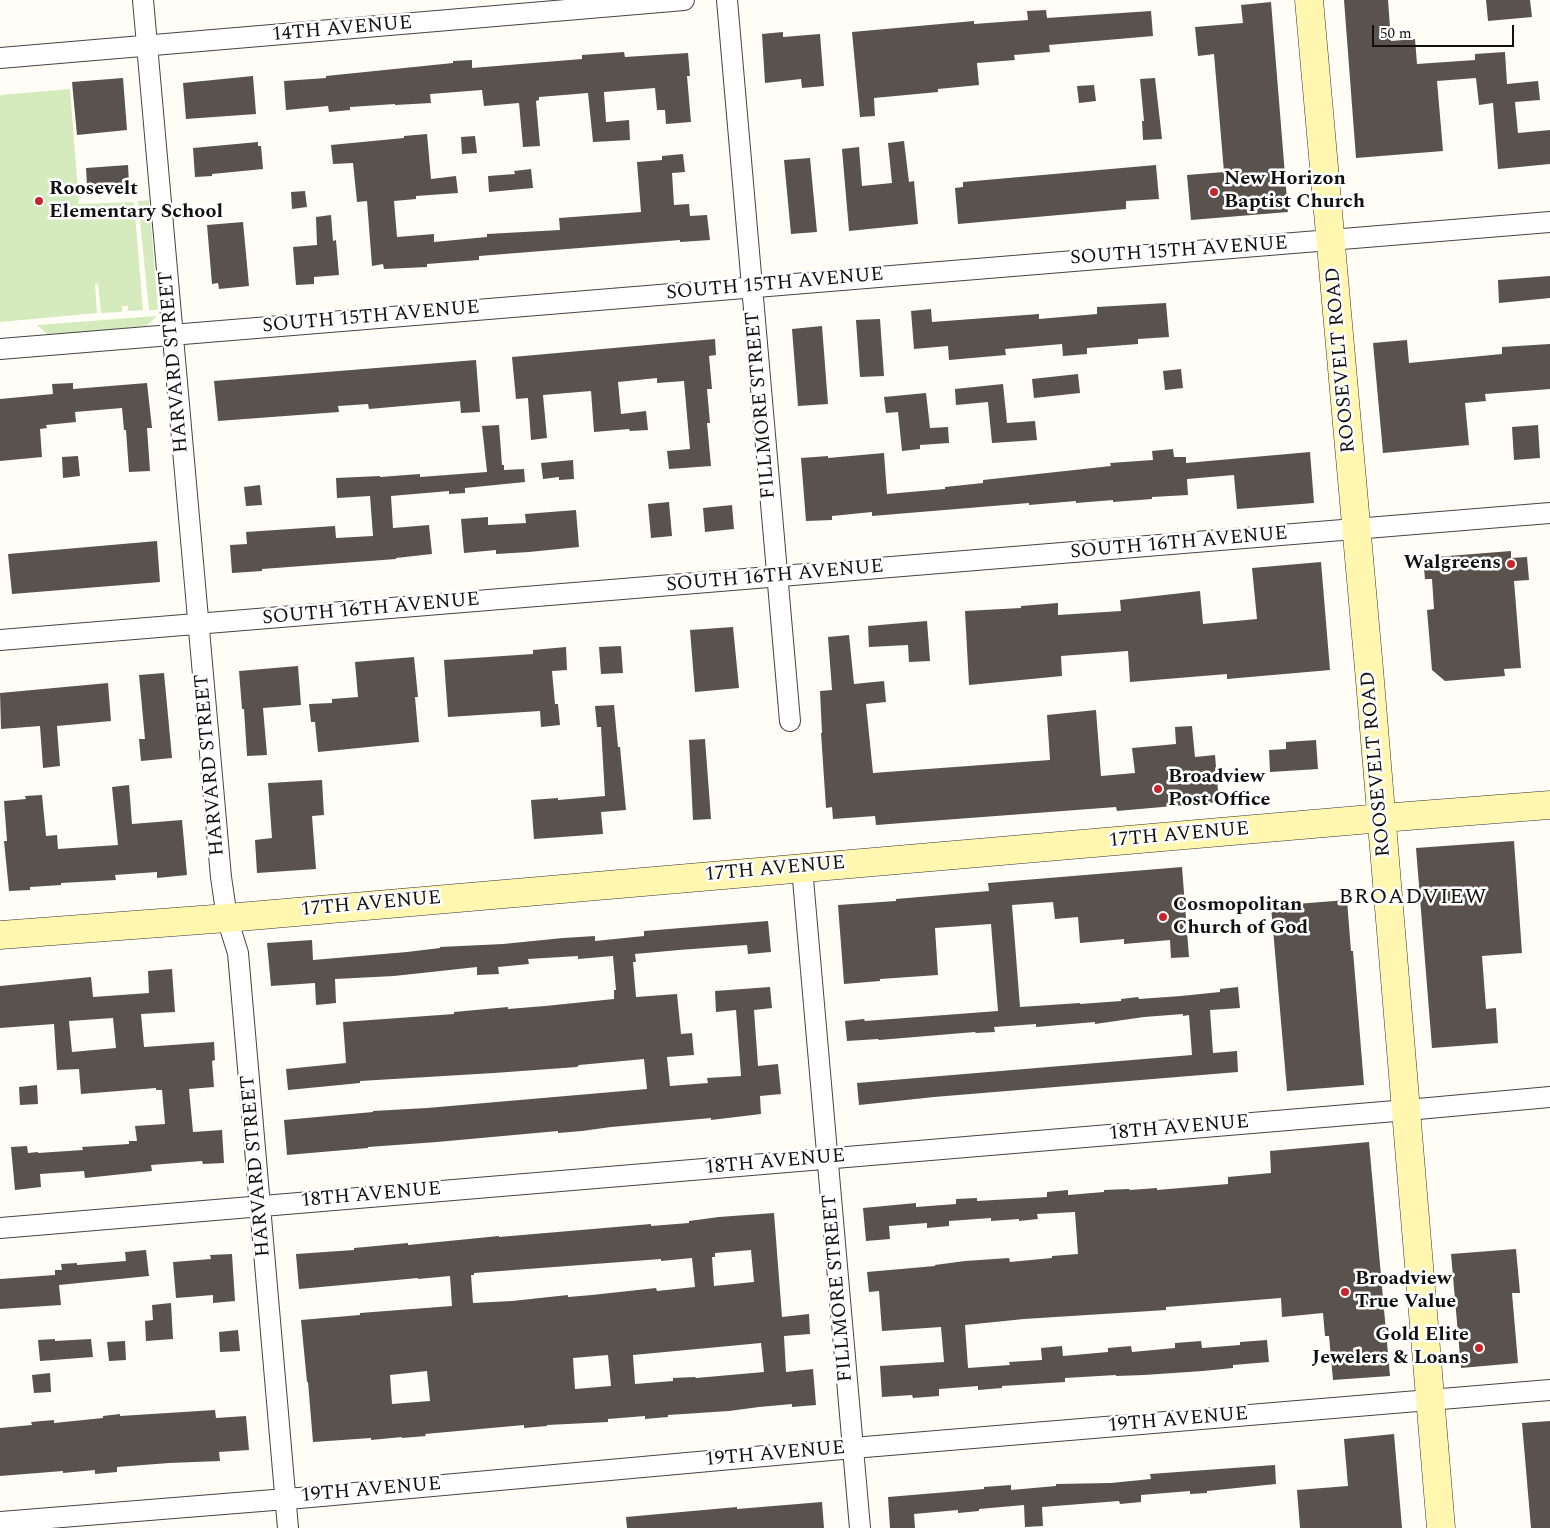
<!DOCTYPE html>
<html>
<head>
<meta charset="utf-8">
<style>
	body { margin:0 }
	#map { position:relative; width:1550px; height:1528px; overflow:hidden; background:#fffdf5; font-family:Spectral,serif }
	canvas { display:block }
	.scale { position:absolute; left:1372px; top:25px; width:142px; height:22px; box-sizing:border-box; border:2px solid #111; border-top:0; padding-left:6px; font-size:15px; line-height:18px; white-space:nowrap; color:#111; -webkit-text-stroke:4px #fff; paint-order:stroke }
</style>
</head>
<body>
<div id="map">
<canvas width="1550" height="1528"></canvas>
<div class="scale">50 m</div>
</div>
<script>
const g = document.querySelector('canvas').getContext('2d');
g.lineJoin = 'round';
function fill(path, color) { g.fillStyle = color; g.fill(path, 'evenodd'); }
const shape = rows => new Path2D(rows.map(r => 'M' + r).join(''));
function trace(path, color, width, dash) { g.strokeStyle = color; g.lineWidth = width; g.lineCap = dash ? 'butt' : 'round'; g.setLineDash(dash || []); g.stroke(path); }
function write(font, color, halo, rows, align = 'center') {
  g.font = font + ' Spectral,serif'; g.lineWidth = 5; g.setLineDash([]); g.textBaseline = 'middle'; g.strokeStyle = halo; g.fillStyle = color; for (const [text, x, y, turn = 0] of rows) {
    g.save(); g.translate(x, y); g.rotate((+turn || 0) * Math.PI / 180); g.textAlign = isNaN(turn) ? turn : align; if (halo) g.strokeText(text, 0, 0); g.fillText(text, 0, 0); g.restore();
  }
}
fill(shape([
	[70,89,79,204,134,202,143,310,128,311,128,306,122,306,122,312,101,313,98,283,95,284,97,313,0,322,0,95],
	[149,200,158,310,149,310,138,201],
	[157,316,146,326,48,335,37,325]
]), '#d5ebbd');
fill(shape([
	[1344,0,1388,0,1391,41,1415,39,1417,64,1475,60,1475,54,1505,52,1507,84,1538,81,1540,100,1515,102,1518,133,1550,130,1550,164,1498,169,1493,103,1479,105,1476,78,1437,81,1443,151,1356,158],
	[1486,0,1530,0,1532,17,1488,21],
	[1271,2,1288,212,1191,220,1187,175,1224,172,1214,54,1198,56,1195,27,1243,23,1241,5],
	[1046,10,1047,18,1151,11,1153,36,1049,45,1050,52,1014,55,1015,60,977,63,979,85,938,89,938,92,874,98,875,116,860,117,852,32,974,21,974,24,1028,20,1027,11],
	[783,32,783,37,820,34,824,86,802,88,801,79,765,83,762,34],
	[624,52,625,57,688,53,690,76,687,76,691,122,666,124,665,110,657,110,655,88,604,92,606,122,629,120,630,140,593,142,588,93,539,97,539,100,536,101,540,146,523,147,519,103,484,106,482,90,430,94,431,103,395,105,395,104,350,107,350,110,329,112,328,106,286,110,284,81,326,78,326,76,453,63,453,61,472,60,472,68,582,59,582,55],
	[253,76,256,114,186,119,183,83],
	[123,78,127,130,77,135,72,82],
	[1155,78,1162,139,1143,140,1142,121,1144,121,1140,79],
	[1094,85,1096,101,1079,103,1077,86],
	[427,134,431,179,456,176,458,193,416,196,416,199,394,201,397,237,434,234,434,242,487,237,487,234,560,230,559,218,641,212,637,162,662,160,662,156,683,154,685,172,672,173,674,205,689,204,690,216,707,215,710,240,680,242,680,240,479,256,479,260,427,264,427,267,384,269,383,264,372,266,367,201,357,202,353,163,333,164,331,145,404,138,404,136],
	[475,136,477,153,462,154,461,137],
	[904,141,909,182,914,181,918,224,849,231,842,149,859,147,862,186,892,183,888,143],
	[258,142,258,146,261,146,263,169,212,174,212,176,195,177,193,148],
	[810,158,817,232,791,234,784,160],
	[128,165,129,183,87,185,86,168],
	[1156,165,1159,199,1126,201,1126,209,958,224,955,188,963,187,963,182],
	[531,169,533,188,489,192,488,176,515,174,514,171],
	[305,191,307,207,292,209,291,192],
	[331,215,333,241,336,240,339,275,314,277,314,284,296,285,293,247,317,245,316,217],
	[243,222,249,286,219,289,218,283,212,284,207,225],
	[1550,276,1550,298,1499,303,1498,280],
	[1166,303,1169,337,1138,339,1138,344,1087,348,1087,354,1063,356,1062,344,1005,349,1006,355,949,360,948,346,914,349,911,311,931,309,932,322,1039,314,1039,319,1097,314,1097,307],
	[880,319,884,376,860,377,856,320],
	[822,326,828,404,798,406,792,329],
	[715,339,716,355,709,356,712,389,707,389,710,423,707,423,711,466,669,469,667,451,690,449,684,381,657,383,657,378,618,382,621,414,646,411,648,430,630,431,629,429,594,432,591,391,543,395,547,438,531,440,528,398,516,399,512,357],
	[1407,340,1409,363,1502,354,1502,347,1550,344,1550,389,1485,394,1486,401,1465,403,1469,445,1383,453,1373,343],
	[476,360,480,412,461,413,460,401,369,409,368,404,338,406,339,412,218,421,214,381],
	[1181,369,1183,388,1165,390,1163,371],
	[1078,374,1080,393,1034,398,1032,379],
	[73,383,73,389,147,383,152,428,147,428,150,471,129,472,126,430,124,430,122,408,75,412,76,422,46,425,47,428,40,429,42,457,0,461,0,399,53,394,52,384],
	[1003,384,1007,423,1035,421,1037,440,992,443,988,402,956,405,955,389],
	[926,393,930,428,948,427,949,443,920,445,920,449,902,451,898,412,886,413,884,397],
	[499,425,502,465,504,465,504,470,524,469,525,482,465,488,465,493,449,494,449,491,391,496,393,528,429,525,432,554,396,558,396,559,262,569,262,571,232,573,230,545,247,544,246,532,335,526,336,538,373,536,370,496,337,498,336,478,380,476,380,477,420,474,420,477,487,472,482,426],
	[1538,425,1540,458,1514,460,1512,427],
	[1173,449,1174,457,1186,457,1186,463,1310,452,1314,503,1237,509,1234,475,1187,479,1188,495,1152,497,1152,499,1113,502,1113,500,1076,503,1076,501,1029,505,1029,503,872,516,872,512,832,516,832,520,806,521,801,458,828,456,828,458,884,453,887,494,945,489,945,487,983,483,983,480,1111,466,1110,463,1153,460,1152,451],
	[78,456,80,476,63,478,62,457],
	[573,460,574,479,559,480,559,477,543,479,541,463],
	[260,485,262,505,246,506,244,487],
	[669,502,672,536,651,538,648,504],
	[732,505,734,529,705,532,703,508],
	[576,510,579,547,529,552,496,554,496,550,464,553,461,519,488,517,488,525,526,523,525,514],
	[157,541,160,582,12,594,8,554],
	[1511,551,1511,558,1527,557,1529,580,1514,581,1521,668,1504,669,1505,676,1445,681,1432,670,1427,610,1434,609,1432,579,1425,579,1423,558],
	[1321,562,1330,670,1227,679,1227,674,1130,682,1128,651,1061,656,1062,676,969,685,965,611,1021,608,1021,606,1058,603,1058,615,1121,611,1120,600,1200,591,1203,624,1257,619,1252,568],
	[927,621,930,661,909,662,908,645,869,647,868,626],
	[733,627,739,688,695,692,690,630],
	[849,635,854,684,884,681,886,702,866,704,873,773,1050,760,1047,715,1096,710,1101,776,1135,773,1132,748,1176,744,1175,727,1192,726,1195,757,1215,755,1219,802,1117,811,1116,807,876,825,875,816,833,819,832,807,826,808,821,733,822,733,820,691,832,690,828,637],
	[621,646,623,673,601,674,599,647],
	[566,647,567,670,552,671,555,704,558,704,560,725,541,727,540,711,448,717,444,660,533,654,533,650],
	[414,657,418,697,415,697,419,742,318,752,315,722,311,722,309,704,332,703,332,699,358,697,355,662],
	[298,666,301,705,263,708,267,755,247,756,244,709,242,709,239,671],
	[164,673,172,758,141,761,139,739,145,739,139,675],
	[108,683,111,721,57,726,60,766,43,768,40,726,1,729,0,693],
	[614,705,618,747,620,747,626,810,601,812,603,834,534,839,531,800,558,798,558,800,605,796,601,727,597,727,595,706],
	[705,739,711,819,693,820,689,740],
	[1316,740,1318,769,1270,772,1269,750,1286,749,1286,742],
	[322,780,324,815,312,816,316,869,257,873,255,840,272,838,268,783],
	[129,785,132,824,182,820,187,875,157,878,157,872,115,875,116,880,61,883,61,885,30,887,30,890,9,891,4,841,7,841,4,801,26,799,25,796,42,795,46,836,57,835,58,849,118,845,112,787],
	[1514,841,1522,953,1482,956,1486,1009,1496,1008,1498,1043,1432,1048,1416,848],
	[1182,867,1189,957,1171,958,1170,940,1124,944,1124,939,1080,943,1078,917,1055,919,1053,902,1012,905,1020,1007,1080,1003,1080,1004,1121,1001,1121,999,1138,997,1139,999,1181,996,1220,992,1220,989,1238,987,1240,1008,1210,1010,1213,1053,1237,1051,1238,1072,934,1097,859,1105,857,1083,1192,1055,1189,1015,1183,1016,1183,1014,1144,1017,1095,1024,1095,1022,1036,1027,1036,1024,994,1027,995,1032,976,1033,975,1032,879,1040,878,1039,847,1041,845,1021,864,1019,865,1021,998,1011,991,924,935,928,938,975,880,979,880,981,844,984,838,905,896,901,896,899,989,891,988,883],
	[1347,900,1351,951,1353,951,1364,1085,1287,1091,1271,906],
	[768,921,771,952,748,954,747,945,679,950,635,954,636,962,633,962,636,997,677,994,681,1034,692,1033,694,1055,667,1057,670,1086,708,1083,707,1078,741,1076,736,1010,716,1012,715,991,770,987,772,1008,754,1010,758,1066,778,1064,781,1094,760,1096,761,1114,711,1120,711,1118,611,1127,582,1131,558,1133,558,1131,437,1142,368,1147,368,1148,287,1155,284,1120,373,1112,373,1111,427,1108,647,1089,644,1059,579,1065,577,1067,494,1073,360,1081,360,1083,288,1090,286,1069,346,1063,343,1022,454,1014,454,1012,508,1007,508,1009,545,1006,614,999,614,990,616,990,613,956,578,959,578,956,528,959,529,964,498,967,499,974,477,975,477,967,394,976,335,979,336,1003,316,1005,315,983,271,986,267,943,312,940,313,960,407,952,440,948,440,947,503,944,563,938,595,936,595,941,644,936,644,931],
	[172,969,175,1012,141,1014,144,1047,214,1042,215,1060,212,1061,214,1087,189,1089,193,1132,222,1130,224,1163,203,1164,202,1161,151,1165,152,1171,85,1178,84,1171,40,1174,41,1187,15,1190,11,1147,27,1146,28,1153,38,1152,38,1153,83,1150,82,1147,129,1144,129,1141,137,1141,135,1126,165,1124,162,1090,156,1090,156,1088,81,1094,79,1069,57,1070,54,1024,0,1028,0,986,91,977,93,997,149,993,148,971],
	[113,1018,116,1048,72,1052,69,1021],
	[37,1085,38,1104,20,1105,19,1087],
	[1369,1142,1390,1376,1333,1380,1329,1336,1325,1336,1323,1313,1282,1317,1281,1298,1166,1307,1166,1310,1024,1319,965,1325,968,1368,1010,1365,1009,1362,1042,1360,1041,1348,1062,1346,1063,1356,1108,1352,1108,1348,1131,1346,1132,1352,1175,1348,1175,1343,1201,1341,1202,1348,1240,1345,1240,1342,1267,1340,1269,1362,1233,1365,1233,1368,1203,1371,1144,1375,1116,1376,1116,1375,1065,1378,1065,1382,1002,1386,1002,1388,978,1390,978,1386,939,1389,939,1396,913,1398,912,1395,882,1397,880,1366,944,1362,941,1327,882,1331,879,1291,869,1292,867,1272,935,1266,935,1265,965,1261,1009,1258,1010,1262,1052,1258,1052,1256,1078,1254,1075,1212,1037,1214,1038,1219,1019,1221,1019,1219,991,1221,991,1218,949,1221,949,1226,927,1228,927,1223,889,1226,890,1239,866,1241,863,1208,916,1203,916,1207,956,1204,956,1199,977,1198,977,1201,1047,1197,1047,1192,1068,1190,1068,1195,1104,1192,1104,1190,1129,1189,1130,1190,1157,1188,1157,1190,1228,1184,1228,1177,1271,1173,1270,1151],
	[774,1213,782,1317,809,1314,810,1334,784,1336,786,1372,813,1369,816,1405,792,1407,792,1404,759,1407,729,1411,668,1415,668,1417,645,1419,645,1416,608,1419,608,1422,547,1425,547,1426,524,1428,524,1425,425,1434,426,1436,402,1438,402,1437,371,1440,371,1438,313,1442,308,1382,307,1382,301,1320,360,1315,360,1313,452,1306,450,1276,418,1279,418,1278,299,1289,296,1254,354,1250,354,1248,408,1243,408,1245,499,1236,499,1237,651,1224,651,1226,689,1223,689,1221,719,1217],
	[751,1250,754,1282,714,1286,712,1257,715,1257,715,1253],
	[692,1258,695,1287,657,1291,656,1288,592,1295,568,1297,568,1295,512,1301,473,1303,471,1275,474,1275,474,1273,661,1259,661,1261],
	[761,1343,764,1372,696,1378,695,1377,673,1378,673,1381,635,1384,633,1355],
	[608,1355,611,1386,575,1389,573,1358],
	[427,1371,430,1401,392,1404,390,1375],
	[1516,1249,1520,1293,1512,1293,1518,1363,1461,1368,1451,1254],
	[146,1250,149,1276,59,1285,61,1305,0,1309,0,1279,55,1275,55,1270,62,1270,61,1264,77,1263,77,1265,126,1261,125,1252],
	[232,1254,235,1301,213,1303,213,1295,176,1298,173,1262,211,1259,210,1255],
	[171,1303,173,1339,146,1341,145,1321,153,1320,152,1305],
	[238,1330,240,1351,220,1352,219,1332],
	[55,1339,55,1341,91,1339,93,1357,40,1361,38,1340],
	[125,1341,126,1360,109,1361,107,1342],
	[50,1373,51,1392,34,1393,32,1375],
	[215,1410,216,1418,246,1416,249,1450,219,1452,220,1461,169,1463,117,1467,117,1472,95,1474,95,1470,63,1473,63,1471,0,1476,0,1428,32,1425,31,1422,54,1420,54,1423,103,1418,103,1416,120,1414,120,1416],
	[1550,1421,1550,1528,1531,1528,1522,1423],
	[1394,1434,1402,1528,1300,1528,1297,1490,1348,1486,1344,1439],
	[1275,1465,1276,1484,1207,1491,1207,1493,1190,1494,1190,1491,1141,1495,1141,1502,1120,1504,1119,1501,1042,1507,1043,1526,1025,1527,1024,1505,979,1509,979,1511,958,1513,958,1510,914,1514,915,1528,890,1528,888,1497,984,1489,984,1487,1011,1485,1011,1490,1056,1486,1056,1484,1111,1483,1151,1479,1150,1474],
	[822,1502,824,1528,627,1528,626,1517,737,1507,737,1509]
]), '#5a524d');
const street = shape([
	[143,0,221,877,227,918,238,953,288,1528],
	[727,0,790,721],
	[0,58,684,0],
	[0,349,1550,222],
	[0,640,1550,513],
	[802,868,860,1528],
	[0,1228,1407,1110,1550,1097],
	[0,1522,311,1497,853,1448,1550,1390]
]);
const secondary = shape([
	[1309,0,1369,669,1441,1528],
	[0,935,227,918,1382,818,1550,805]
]);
trace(street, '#444', 22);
trace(secondary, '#333', 29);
trace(street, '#fff', 20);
trace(secondary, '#fff6b0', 28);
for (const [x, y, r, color] of [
	[1214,192,5,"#c4262e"],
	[39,201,5,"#c4262e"],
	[1511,564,5,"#c4262e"],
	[1158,789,5,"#c4262e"],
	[1163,917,5,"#c4262e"],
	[1345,1292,5,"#c4262e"],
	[1479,1348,5,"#c4262e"]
]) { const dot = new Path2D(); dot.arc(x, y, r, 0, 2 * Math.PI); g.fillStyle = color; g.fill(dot); trace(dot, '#fff', 2); }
write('20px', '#111', '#fff', [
	["14TH AVENUE",342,30,-5],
	["SOUTH 15TH AVENUE",1179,252,-4],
	["SOUTH 15TH AVENUE",775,285,-5],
	["SOUTH 15TH AVENUE",371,318,-5],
	["ROOSEVELT ROAD",1342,360,-95],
	["HARVARD STREET",175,362,-95],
	["FILLMORE STREET",762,405,-95],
	["SOUTH 16TH AVENUE",1179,544,-5],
	["SOUTH 16TH AVENUE",775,577,-5],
	["SOUTH 16TH AVENUE",371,610,-5],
	["ROOSEVELT ROAD",1377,764,-95],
	["HARVARD STREET",211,765,-95],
	["17TH AVENUE",1179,836,-5],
	["17TH AVENUE",775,870,-5],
	["17TH AVENUE",371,905,-5],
	["18TH AVENUE",1179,1129,-5],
	["18TH AVENUE",775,1163,-5],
	["HARVARD STREET",257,1166,-95],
	["18TH AVENUE",371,1196,-5],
	["FILLMORE STREET",839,1288,-95],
	["19TH AVENUE",1178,1421,-5],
	["19TH AVENUE",775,1455,-5],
	["19TH AVENUE",371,1491,-5]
]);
write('bold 20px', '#111', '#fff', [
	["New Horizon",1224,180],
	["Baptist Church",1224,203],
	["Roosevelt",49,190],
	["Elementary School",49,213],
	["Walgreens",1501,564,"right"],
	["Broadview",1168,778],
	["Post Office",1168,801],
	["Cosmopolitan",1173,906],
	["Church of God",1173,929],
	["Broadview",1355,1280],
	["True Value",1355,1303],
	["Gold Elite",1469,1336,"right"],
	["Jewelers & Loans",1469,1359,"right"]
], 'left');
g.letterSpacing = '1px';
write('22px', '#111', '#fff', [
	["BROADVIEW",1413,899]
]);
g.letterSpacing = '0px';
</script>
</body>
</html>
